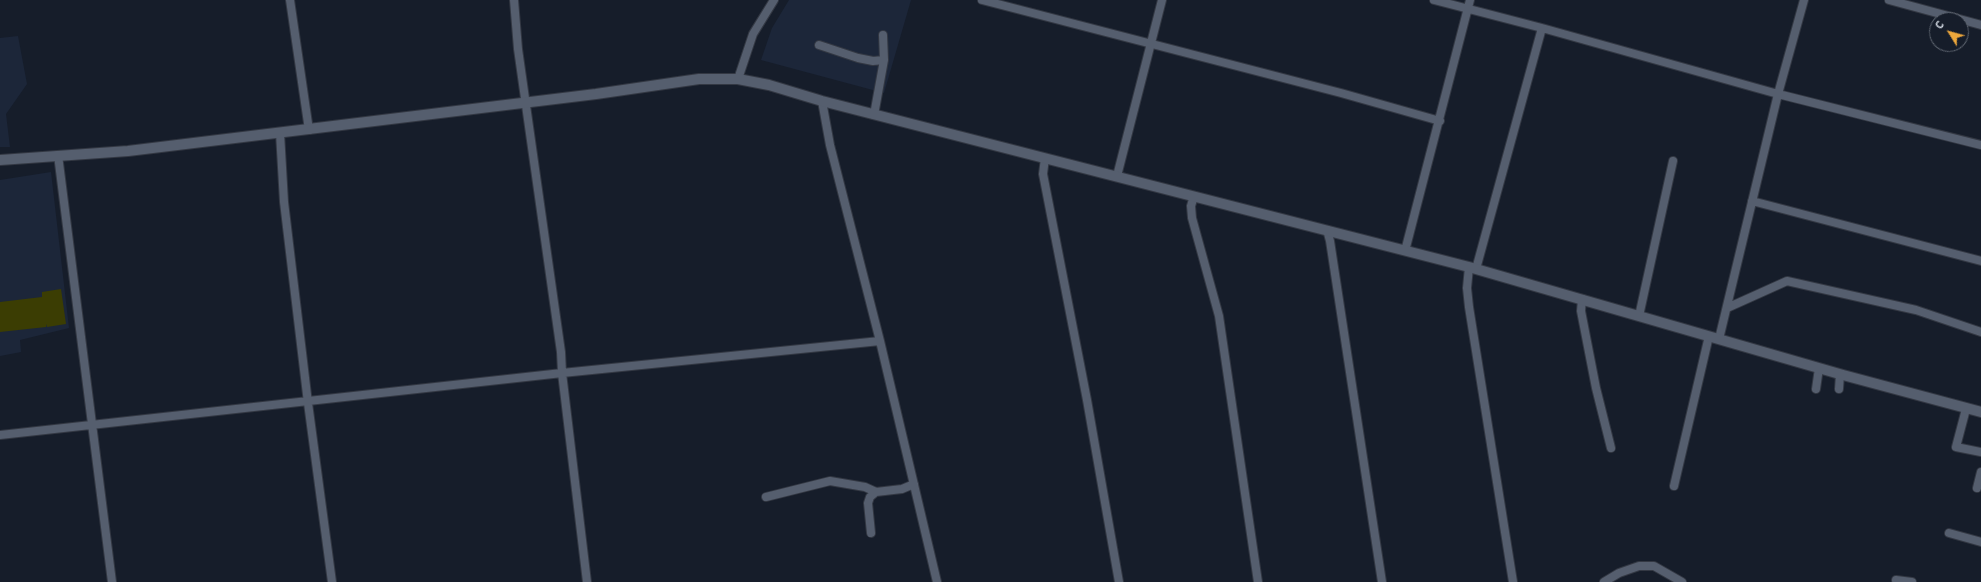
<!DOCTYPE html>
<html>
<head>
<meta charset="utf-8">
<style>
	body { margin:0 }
	#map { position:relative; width:1981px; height:582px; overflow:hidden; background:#161d2a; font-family:Overpass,sans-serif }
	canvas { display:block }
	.north { position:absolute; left:1929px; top:12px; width:40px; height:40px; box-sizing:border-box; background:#161d2a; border:1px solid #5f6671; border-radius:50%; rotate:307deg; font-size:11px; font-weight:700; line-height:16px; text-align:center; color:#cdd3dc }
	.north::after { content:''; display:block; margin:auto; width:14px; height:18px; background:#eea83c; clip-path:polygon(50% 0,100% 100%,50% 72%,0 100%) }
</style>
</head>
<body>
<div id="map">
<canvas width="1981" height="582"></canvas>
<div class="north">С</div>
</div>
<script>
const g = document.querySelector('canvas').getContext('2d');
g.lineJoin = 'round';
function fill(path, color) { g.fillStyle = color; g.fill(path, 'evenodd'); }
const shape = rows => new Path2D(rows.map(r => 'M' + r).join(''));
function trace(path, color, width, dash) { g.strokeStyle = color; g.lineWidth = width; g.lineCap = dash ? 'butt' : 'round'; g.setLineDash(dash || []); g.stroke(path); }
fill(shape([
	[789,0,911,0,884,93,761,60,772,28],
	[18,36,27,84,6,114,10,147,0,147,0,38],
	[51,172,69,328,20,340,21,352,0,356,0,180]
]), '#1c2639');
fill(shape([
	[61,289,66,324,47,327,46,324,46,327,0,332,0,302,42,297,42,292]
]), '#3b3d03');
const street = shape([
	[290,0,309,130],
	[514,0,518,49,561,352,562,373,587,582],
	[982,0,1341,93,1440,121],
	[1434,0,1542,28,1778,94,1981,145],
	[1889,0,1981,25],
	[819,45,858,58,873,61,884,60],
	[738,79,753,34,774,0],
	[822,101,830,145,880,341,937,582],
	[874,115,884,60,883,35],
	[280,133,284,202,308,403,332,582],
	[58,155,112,582],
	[1045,158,1043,174,1087,400,1119,582],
	[1117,176,1162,0],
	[1194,196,1191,206,1192,218,1219,316,1258,582],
	[1752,201,1981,261],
	[1327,230,1330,241,1382,582],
	[1405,251,1470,0],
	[1469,267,1467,288,1469,307,1513,582],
	[1476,269,1542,28],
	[1582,299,1581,311,1596,388,1611,448],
	[1727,308,1787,281,1916,310,1981,332],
	[1639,316,1673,161],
	[1719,339,1778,94,1804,0],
	[1816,389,1819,368],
	[1839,389,1840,374],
	[1966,409,1956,447,1981,452],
	[0,435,562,373,880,341],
	[1674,486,1709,336],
	[1977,488,1981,472],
	[766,497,830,481,865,487,876,492],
	[871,533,868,503,870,497,876,492,902,489,914,484],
	[1949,533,1981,542],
	[1896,580,1912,582],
	[1604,582,1619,573,1639,566,1654,566,1682,582]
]);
const secondary = shape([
	[0,160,128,151,596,94,699,79,738,79,769,85,822,101,1469,267,1843,375,1981,412]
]);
trace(street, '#333843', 10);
trace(secondary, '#333843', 12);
trace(street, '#555e6e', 8);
trace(secondary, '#555e6e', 10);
</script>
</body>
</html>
